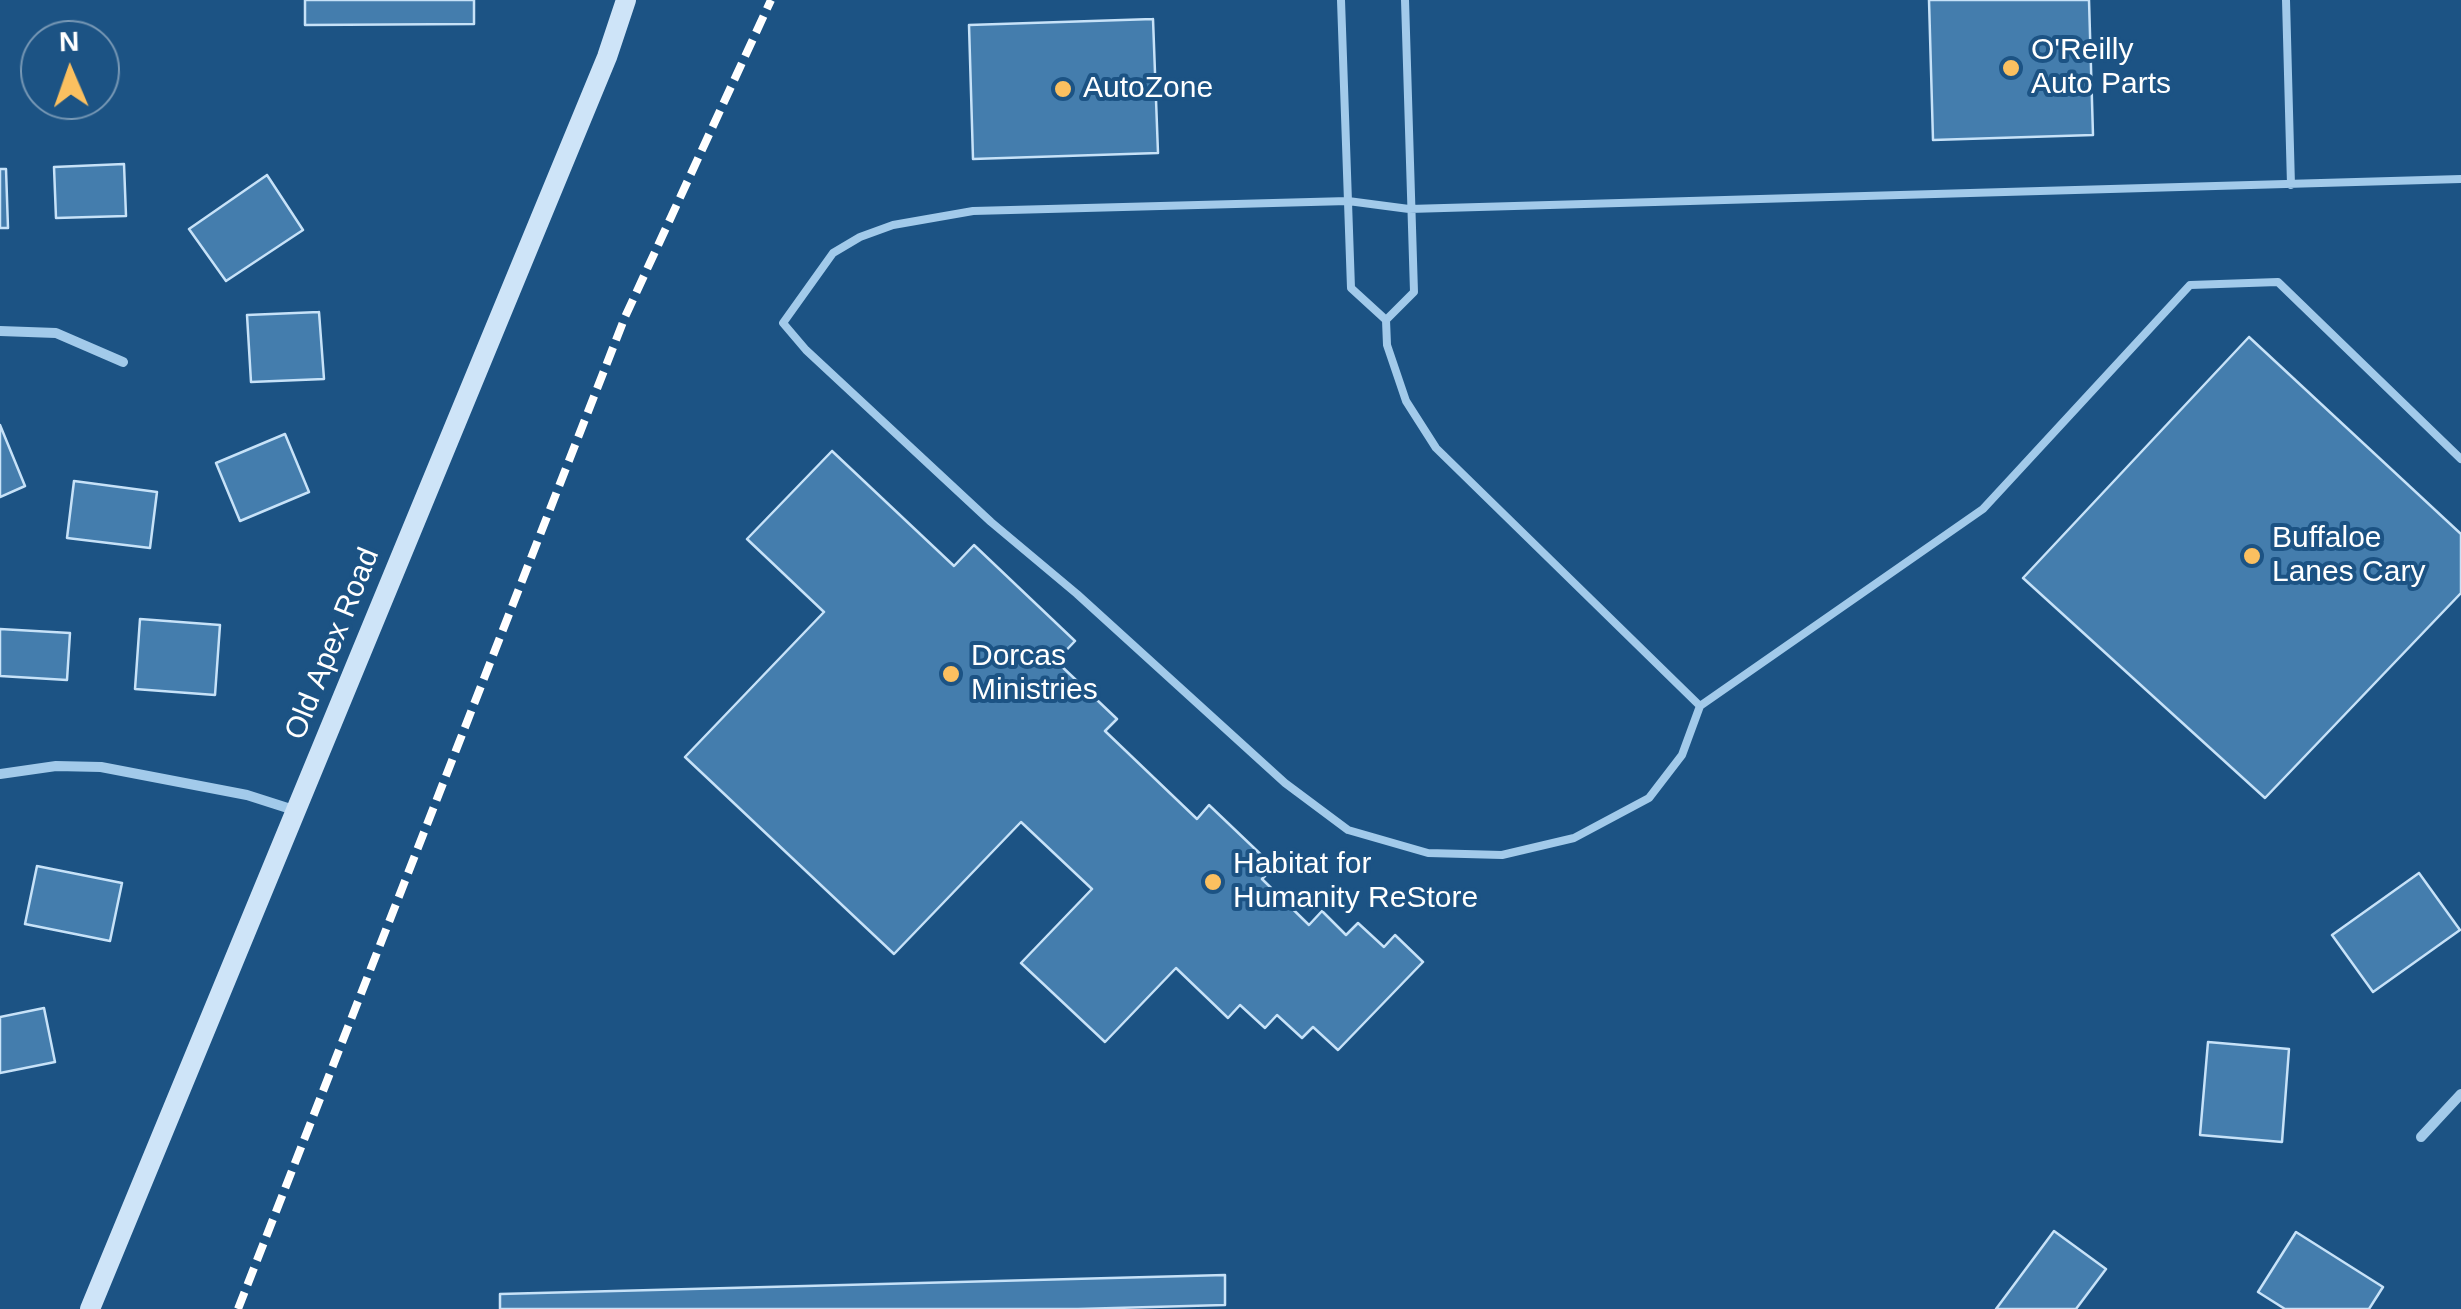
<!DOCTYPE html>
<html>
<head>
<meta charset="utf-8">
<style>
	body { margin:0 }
	#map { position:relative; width:2461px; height:1309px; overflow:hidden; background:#1c5384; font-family:Arial,sans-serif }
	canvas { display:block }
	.north { position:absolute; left:20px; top:20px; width:100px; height:100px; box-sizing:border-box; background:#1c5384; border:2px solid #7798b5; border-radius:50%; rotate:358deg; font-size:28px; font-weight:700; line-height:40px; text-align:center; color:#fff }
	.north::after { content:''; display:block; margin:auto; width:35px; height:45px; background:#fbc060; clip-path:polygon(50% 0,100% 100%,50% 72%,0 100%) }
</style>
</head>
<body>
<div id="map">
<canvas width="2461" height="1309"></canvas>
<div class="north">N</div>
</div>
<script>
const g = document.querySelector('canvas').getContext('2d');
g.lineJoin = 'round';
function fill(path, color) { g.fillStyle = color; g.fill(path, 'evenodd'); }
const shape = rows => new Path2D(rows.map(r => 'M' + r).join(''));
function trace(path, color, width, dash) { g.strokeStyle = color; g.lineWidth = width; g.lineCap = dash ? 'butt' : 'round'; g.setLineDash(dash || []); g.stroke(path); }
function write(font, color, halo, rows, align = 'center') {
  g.font = font + ' Arial,sans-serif'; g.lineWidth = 8; g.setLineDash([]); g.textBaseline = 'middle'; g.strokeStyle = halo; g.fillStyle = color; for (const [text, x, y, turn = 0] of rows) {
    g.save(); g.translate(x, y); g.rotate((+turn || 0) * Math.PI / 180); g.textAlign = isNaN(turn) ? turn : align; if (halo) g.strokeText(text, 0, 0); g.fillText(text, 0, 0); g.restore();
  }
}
const building = shape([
	[305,0,474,0,474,24,305,25,305,0],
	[1929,0,2089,0,2093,135,1933,140,1929,0],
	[1153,19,1158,153,973,159,969,25,1153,19],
	[124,164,126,216,56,218,54,167,124,164],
	[0,169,6,169,8,228,0,228,0,169],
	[267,175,303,230,226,281,189,229,267,175],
	[319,312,324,379,251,382,247,315,319,312],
	[2249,337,2461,534,2461,593,2265,798,2023,578,2249,337],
	[0,425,25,486,0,497,0,425],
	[285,434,309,492,240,521,216,463,285,434],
	[832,451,954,566,974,545,1075,641,1056,661,1117,719,1105,731,1197,819,1209,805,1274,867,1262,879,1309,925,1322,911,1346,935,1358,923,1384,947,1395,935,1423,962,1338,1050,1313,1027,1302,1038,1277,1015,1265,1028,1240,1005,1228,1018,1176,968,1105,1042,1021,963,1092,889,1021,822,894,954,685,757,824,612,747,539,832,451],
	[74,481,157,492,150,548,67,538,74,481],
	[140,619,220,625,215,695,135,689,140,619],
	[0,629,70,633,67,680,0,676,0,629],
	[37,866,122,883,110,941,25,924,37,866],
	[2419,873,2460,930,2373,992,2332,935,2419,873],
	[44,1008,55,1062,0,1073,0,1017,44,1008],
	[2208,1042,2289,1049,2282,1142,2200,1135,2208,1042],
	[2054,1231,2106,1269,2076,1309,1996,1309,2054,1231],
	[2296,1232,2383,1287,2369,1309,2285,1309,2258,1292,2296,1232],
	[1225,1275,1225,1305,1078,1309,500,1309,500,1294,1225,1275]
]);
fill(building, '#447dad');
trace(building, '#c7e2f8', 2.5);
trace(shape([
	[1341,0,1351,288,1386,320,1387,345,1406,401,1436,448,1700,706],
	[2286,0,2291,185],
	[2461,179,1409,209,1348,201,973,211,893,225,860,237,833,253,783,323,806,350,991,522,1077,594,1285,783,1348,830,1428,853,1502,855,1574,838,1649,798,1682,755,1700,706,1983,509,2190,285,2278,282,2461,459],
	[1386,320,1414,292,1405,0]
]), '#a2caea', 8);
trace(shape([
	[0,331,56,333,123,362],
	[0,774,56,766,101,767,247,795,297,811],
	[2421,1137,2461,1094]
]), '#a2caea', 10);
trace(shape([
	[90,1309,607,57,626,0]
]), '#cee4f8', 20);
trace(shape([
	[238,1309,625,317,771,0]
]), '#fff', 8, [18, 8]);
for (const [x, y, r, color] of [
	[2011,68,10,"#fbc060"],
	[1063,89,10,"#fbc060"],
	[2252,556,10,"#fbc060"],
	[951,674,10,"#fbc060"],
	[1213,882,10,"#fbc060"]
]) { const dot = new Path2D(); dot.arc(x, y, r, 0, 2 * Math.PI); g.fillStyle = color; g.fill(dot); trace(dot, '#1c5384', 4); }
write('30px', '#fff', '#1c5384', [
	["O'Reilly",2031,51],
	["Auto Parts",2031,85],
	["AutoZone",1083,89],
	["Buffaloe",2272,539],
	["Lanes Cary",2272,573],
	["Dorcas",971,657],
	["Ministries",971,691],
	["Habitat for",1233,865],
	["Humanity ReStore",1233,899]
], 'left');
write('30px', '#fff', '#1c5384', [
	["Old Apex Road",333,644,-68]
]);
</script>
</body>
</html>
